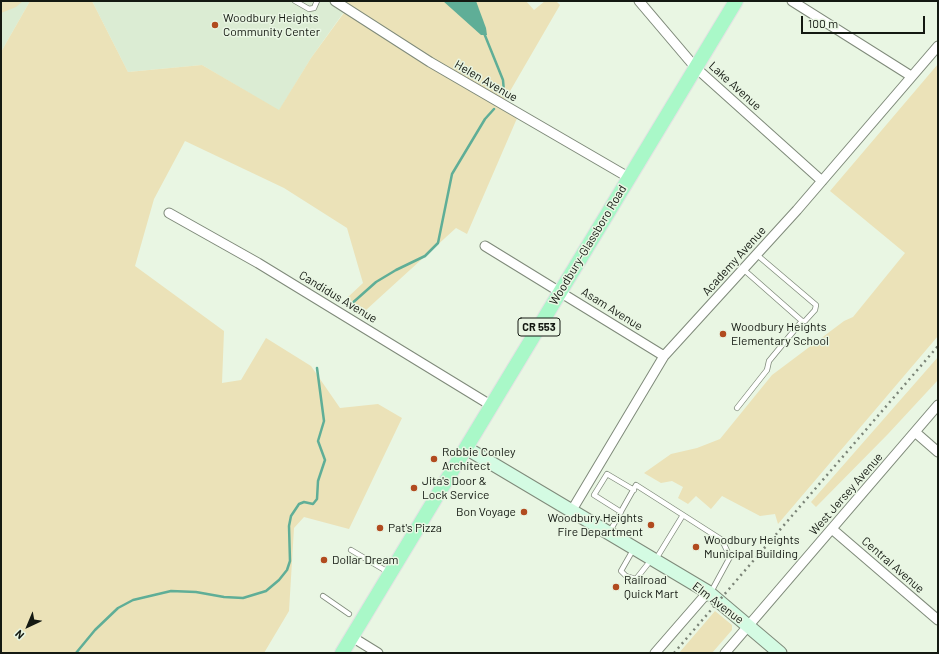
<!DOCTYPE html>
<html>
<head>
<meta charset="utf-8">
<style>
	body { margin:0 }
	#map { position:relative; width:939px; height:654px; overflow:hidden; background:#e9f6e3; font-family:Barlow,sans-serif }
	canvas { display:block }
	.frame { position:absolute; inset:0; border:2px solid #141912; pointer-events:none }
	.north { position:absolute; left:8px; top:606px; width:40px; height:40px; -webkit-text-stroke:3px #e9f6e3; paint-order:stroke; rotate:224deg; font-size:11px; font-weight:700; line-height:16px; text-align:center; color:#141912 }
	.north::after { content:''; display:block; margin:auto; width:14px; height:18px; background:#141912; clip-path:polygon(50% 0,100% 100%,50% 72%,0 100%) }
	.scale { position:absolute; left:801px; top:16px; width:124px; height:18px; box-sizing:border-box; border:2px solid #141912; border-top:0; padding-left:5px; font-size:12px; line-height:14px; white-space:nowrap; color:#141912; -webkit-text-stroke:3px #e9f6e3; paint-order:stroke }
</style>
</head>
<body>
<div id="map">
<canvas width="939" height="654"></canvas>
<div class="frame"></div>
<div class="north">N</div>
<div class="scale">100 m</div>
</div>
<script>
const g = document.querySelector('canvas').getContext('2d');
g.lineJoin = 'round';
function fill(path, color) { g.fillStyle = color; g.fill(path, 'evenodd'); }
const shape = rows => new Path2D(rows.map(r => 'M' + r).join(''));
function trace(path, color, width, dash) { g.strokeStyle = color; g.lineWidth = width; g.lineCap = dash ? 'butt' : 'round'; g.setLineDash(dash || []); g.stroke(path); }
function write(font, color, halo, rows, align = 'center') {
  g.font = font + ' Barlow,sans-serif'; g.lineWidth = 3; g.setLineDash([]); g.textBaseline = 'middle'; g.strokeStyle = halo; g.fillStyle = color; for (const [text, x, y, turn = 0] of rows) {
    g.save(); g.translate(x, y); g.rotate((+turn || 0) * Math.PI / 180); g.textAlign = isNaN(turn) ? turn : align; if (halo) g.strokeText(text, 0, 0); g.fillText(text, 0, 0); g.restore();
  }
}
fill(shape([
	[1,1,30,1,1,52],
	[92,1,331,1,346,9,311,58,279,111,202,65,128,72]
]), '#dbecd3');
fill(shape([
	[1,1,23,1,16,7,1,13],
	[30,1,92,1,128,72,202,65,279,110,311,58,346,10,332,1,526,1,534,10,545,1,556,1,560,5,502,105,518,116,467,234,456,228,366,310,347,298,363,283,347,228,284,188,185,141,154,199,135,266,224,331,222,383,241,380,266,338,311,366,340,408,378,404,402,418,349,529,304,517,294,528,289,611,264,653,1,653,1,52],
	[938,64,938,336,778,524,775,514,760,516,722,496,711,509,696,496,688,504,678,498,683,487,672,481,661,483,644,473,671,454,697,448,720,439,772,375,844,321,853,317,905,253,830,191],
	[938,357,938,380,888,434,816,507,811,502],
	[715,611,732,625,732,630,712,653,679,653]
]), '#ebe2b8');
fill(shape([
	[443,1,476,1,486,28,487,35,481,35]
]), '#5fae97');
trace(shape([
	[484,33,503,80,504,92],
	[349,306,376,282,396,270,425,256,438,243,452,174,485,119,494,109],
	[76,653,95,630,118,608,133,600,171,591,196,592,224,597,243,598,266,591,279,580,287,570,290,561,289,526,291,516,299,504,304,502,313,504,317,499,318,481,325,460,318,441,324,421,317,368]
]), '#5fae97', 2.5);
const service = shape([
	[295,1,309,9,314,8,317,1],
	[743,269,802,321,805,321,815,310,816,305,756,254],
	[737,408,767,370,769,361,802,321],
	[621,512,594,495,607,474,634,490],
	[610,531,636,485,683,515],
	[351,550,388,572],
	[633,550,621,571,626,576,636,579,651,560],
	[656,559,683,515,722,540,730,557,711,592],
	[323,596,349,614]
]);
const minor = shape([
	[335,1,430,62,628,177],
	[639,1,695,67,822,181],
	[792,1,911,76],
	[169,213,258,263,492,406],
	[485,246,664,356],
	[915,432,938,452],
	[572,510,664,356,797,210,938,46],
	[832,529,938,620],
	[352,637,378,653],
	[655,653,708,592],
	[725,653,938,405]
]);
const secondary = shape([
	[466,448,708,592,780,653]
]);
const primary = shape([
	[342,653,736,1]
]);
trace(service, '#7f8a7a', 6);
trace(minor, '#7f8a7a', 11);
trace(secondary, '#7f8a7a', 15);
trace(primary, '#e3e3e3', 16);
trace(service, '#fff', 4.5);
trace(minor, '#fff', 9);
trace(secondary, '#d4fbe3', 13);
trace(primary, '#a9f8c8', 14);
trace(shape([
	[674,653,938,346]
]), '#7b8477', 2.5, [2, 4]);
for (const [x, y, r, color] of [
	[215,25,4,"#b14b1f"],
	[723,334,4,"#b14b1f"],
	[434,459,4,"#b14b1f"],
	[414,488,4,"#b14b1f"],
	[524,512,4,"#b14b1f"],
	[651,525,4,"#b14b1f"],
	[380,528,4,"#b14b1f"],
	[696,547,4,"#b14b1f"],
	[324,560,4,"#b14b1f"],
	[616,587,4,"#b14b1f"]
]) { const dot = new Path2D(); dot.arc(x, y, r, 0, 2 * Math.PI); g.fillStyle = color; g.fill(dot); trace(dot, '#e9f6e3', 1.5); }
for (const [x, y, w] of [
	[539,327,42]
]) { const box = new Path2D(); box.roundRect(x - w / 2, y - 9, w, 18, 3); g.fillStyle = '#e9f6e3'; g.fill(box); trace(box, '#141912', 1); }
write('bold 11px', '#141912', null, [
	["CR 553",539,327]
]);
write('12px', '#141912', '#e9f6e3', [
	["Woodbury Heights",223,18],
	["Community Center",223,32],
	["Woodbury Heights",731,327],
	["Elementary School",731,341],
	["Robbie Conley",442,452],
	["Architect",442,466],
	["Jita's Door &",422,481],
	["Lock Service",422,495],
	["Bon Voyage",516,512,"right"],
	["Woodbury Heights",643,518,"right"],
	["Fire Department",643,532,"right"],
	["Pat's Pizza",388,528],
	["Woodbury Heights",704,540],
	["Municipal Building",704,554],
	["Dollar Dream",332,560],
	["Railroad",624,580],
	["Quick Mart",624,594]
], 'left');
write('12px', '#141912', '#e9f6e3', [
	["Helen Avenue",486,81,30],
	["Lake Avenue",735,86,42],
	["Woodbury-Glassboro Road",588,245,-59],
	["Academy Avenue",734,261,-48],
	["Candidus Avenue",338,297,31],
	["Asam Avenue",612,309,32],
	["West Jersey Avenue",846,494,-49],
	["Central Avenue",893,565,41],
	["Elm Avenue",718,603,37]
]);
</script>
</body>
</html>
